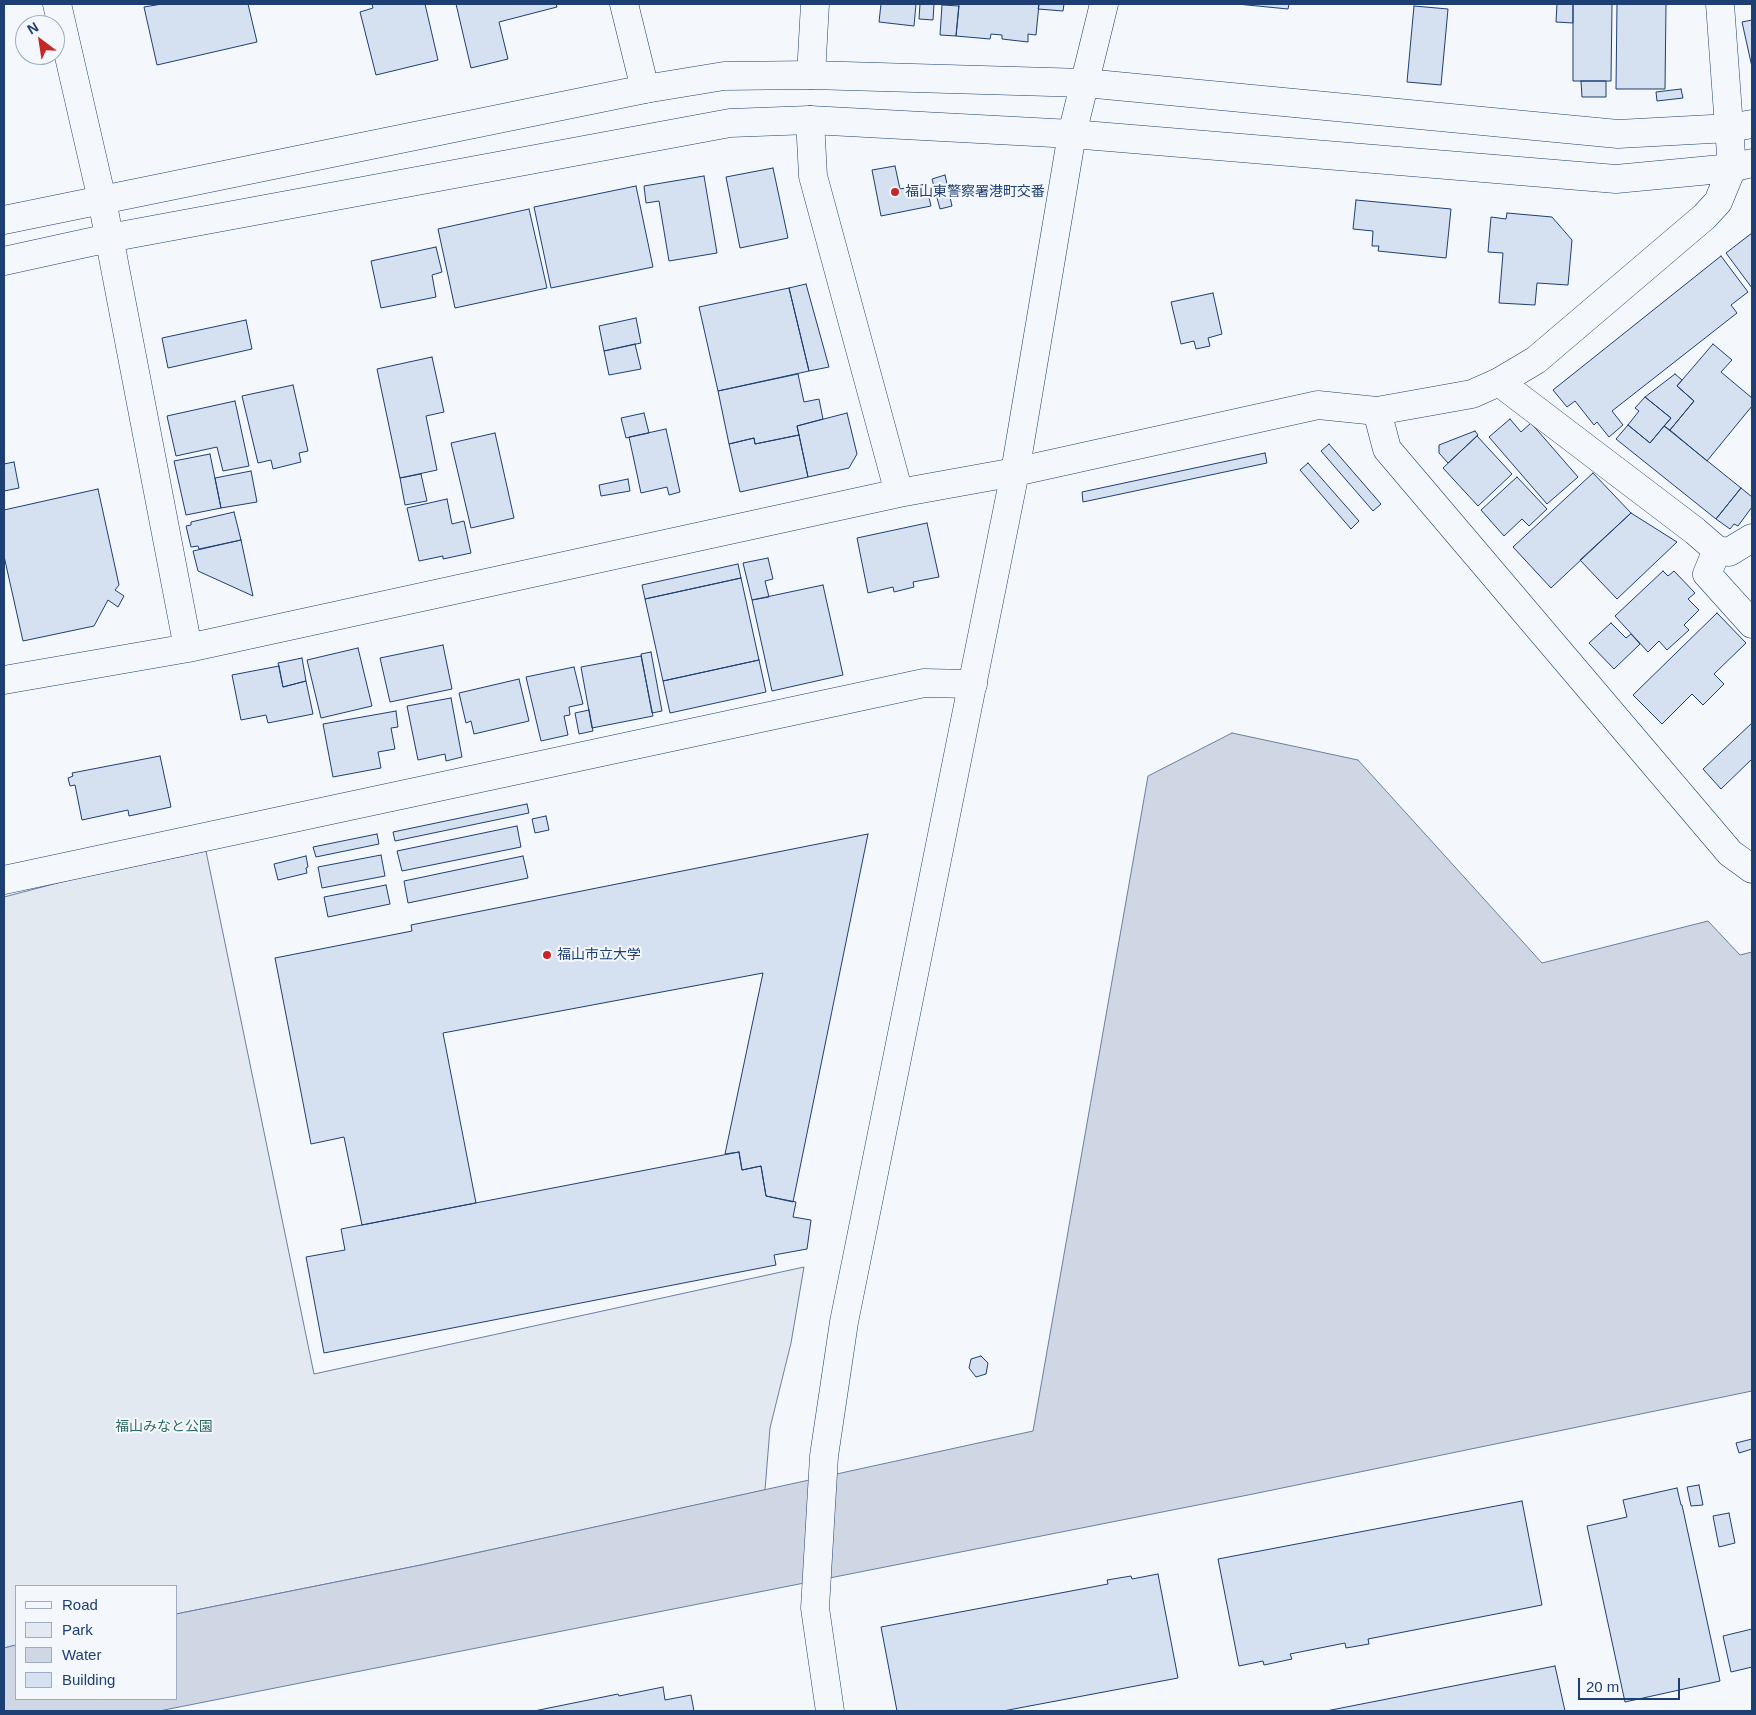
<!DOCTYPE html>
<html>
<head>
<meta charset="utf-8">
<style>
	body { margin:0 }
	#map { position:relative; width:1756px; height:1715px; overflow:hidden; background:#f4f7fb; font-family:Arial,sans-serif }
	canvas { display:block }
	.frame { position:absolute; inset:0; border:5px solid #1d3f73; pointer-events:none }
	.legend { position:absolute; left:15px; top:1585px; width:162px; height:115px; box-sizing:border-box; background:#f4f7fb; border:1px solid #9eadc5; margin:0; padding:6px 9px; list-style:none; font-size:15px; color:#1d3f73 }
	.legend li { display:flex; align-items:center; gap:10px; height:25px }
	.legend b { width:25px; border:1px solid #9eadc5 }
	.north { position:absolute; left:15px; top:15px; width:50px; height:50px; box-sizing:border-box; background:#f4f7fb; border:1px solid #9eadc5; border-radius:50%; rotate:329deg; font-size:14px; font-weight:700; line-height:20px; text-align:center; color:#1d3f73 }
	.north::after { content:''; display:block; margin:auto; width:18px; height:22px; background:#c62828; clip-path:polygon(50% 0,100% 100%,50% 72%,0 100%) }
	.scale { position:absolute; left:1578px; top:1678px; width:102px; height:22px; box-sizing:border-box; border:2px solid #1d3f73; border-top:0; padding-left:6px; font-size:15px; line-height:18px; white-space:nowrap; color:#1d3f73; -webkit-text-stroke:4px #f4f7fb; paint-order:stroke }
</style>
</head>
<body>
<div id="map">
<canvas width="1756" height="1715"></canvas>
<div class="frame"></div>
<ul class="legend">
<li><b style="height:6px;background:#f4f7fb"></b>Road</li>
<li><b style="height:14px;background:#e3e9f0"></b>Park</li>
<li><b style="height:14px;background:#cfd7e4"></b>Water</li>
<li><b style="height:14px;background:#d5e0f0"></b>Building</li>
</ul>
<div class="north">N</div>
<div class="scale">20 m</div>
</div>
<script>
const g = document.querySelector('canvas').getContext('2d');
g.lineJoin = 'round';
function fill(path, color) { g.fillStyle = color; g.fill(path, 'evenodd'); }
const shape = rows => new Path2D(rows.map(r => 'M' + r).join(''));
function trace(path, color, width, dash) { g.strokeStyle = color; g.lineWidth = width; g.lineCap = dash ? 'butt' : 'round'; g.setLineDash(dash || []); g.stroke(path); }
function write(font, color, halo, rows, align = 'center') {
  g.font = font + ' Arial,"Noto Sans JP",sans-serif'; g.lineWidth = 4; g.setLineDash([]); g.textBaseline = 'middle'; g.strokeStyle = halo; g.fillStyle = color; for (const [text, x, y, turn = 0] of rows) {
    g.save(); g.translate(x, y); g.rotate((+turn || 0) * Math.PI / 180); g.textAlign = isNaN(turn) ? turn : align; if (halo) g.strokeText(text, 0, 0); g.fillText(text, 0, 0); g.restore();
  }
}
const green = shape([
	[206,851,314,1374,804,1267,791,1343,770,1428,765,1490,421,1565,176,1614,176,1586,16,1586,16,1645,4,1648,4,897,69,880,206,851]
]);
fill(green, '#e3e9f0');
trace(green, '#687fa3', 1);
const water = shape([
	[1232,733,1358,760,1542,963,1708,921,1740,955,1752,952,1752,1391,1253,1494,159,1711,4,1711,4,1648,16,1645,16,1699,176,1699,176,1614,421,1565,1033,1431,1148,776,1232,733]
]);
fill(water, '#cfd7e4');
trace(water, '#687fa3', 1);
const building = shape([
	[162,4,248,4,257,42,157,65,144,7,162,4],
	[372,4,425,4,438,60,376,75,360,12,373,8,372,4],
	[456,4,556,4,557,7,499,22,508,59,471,68,456,4],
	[881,4,916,4,914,26,879,22,881,4],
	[920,4,934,4,933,20,919,19,920,4],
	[959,4,1039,4,1036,35,1028,34,1028,42,1002,39,1002,35,991,34,990,39,956,36,959,4],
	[1039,4,1064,4,1063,11,1038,9,1039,4],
	[1237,4,1289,4,1288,9,1237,4],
	[1557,4,1573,4,1573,23,1556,22,1557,4],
	[1573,4,1612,4,1611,81,1573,81,1573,4],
	[1617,4,1666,4,1665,89,1616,89,1617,4],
	[942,5,959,6,956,36,940,35,942,5],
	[1414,6,1448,9,1441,85,1407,82,1414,6],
	[1752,20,1752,67,1742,22,1752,20],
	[1581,81,1606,81,1606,97,1582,97,1581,81],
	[1681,89,1683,98,1657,101,1656,92,1681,89],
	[895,166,900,189,926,184,931,206,881,216,872,170,895,166],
	[773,168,788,238,740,248,726,177,773,168],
	[945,175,952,206,940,209,932,179,945,175],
	[704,176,717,253,669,261,659,201,646,203,644,186,704,176],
	[636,186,653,267,551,288,534,207,636,186],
	[1356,200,1451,209,1446,258,1378,251,1379,246,1372,246,1373,231,1353,229,1356,200],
	[529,209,547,288,455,308,438,229,529,209],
	[1507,213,1552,217,1572,240,1568,285,1537,283,1535,305,1499,303,1503,253,1488,252,1491,217,1506,219,1507,213],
	[1752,233,1752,288,1726,253,1752,233],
	[436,247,442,272,432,275,436,297,381,308,371,261,436,247],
	[1721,256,1748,292,1731,305,1737,313,1612,411,1623,425,1609,437,1597,422,1594,425,1575,401,1567,407,1553,390,1721,256],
	[806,284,829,367,809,371,789,288,806,284],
	[789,288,809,371,718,391,699,307,789,288],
	[1213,293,1222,334,1208,338,1210,346,1196,349,1194,341,1181,344,1171,302,1213,293],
	[636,318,641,343,604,351,599,326,636,318],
	[246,320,252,349,168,368,162,338,246,320],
	[635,344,641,369,609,375,604,351,635,344],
	[1713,344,1732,360,1721,372,1752,398,1752,406,1707,461,1670,430,1694,401,1677,386,1713,344],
	[432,357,444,412,426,416,437,470,400,478,377,369,432,357],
	[798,374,804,402,819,399,823,419,797,426,799,435,755,444,754,438,729,444,718,391,798,374],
	[1675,374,1682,380,1677,386,1694,401,1670,430,1664,426,1671,418,1645,397,1675,374],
	[293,385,308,451,299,453,301,462,273,469,271,460,258,463,242,396,293,385],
	[1645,397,1671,418,1650,443,1628,425,1639,411,1635,408,1645,397],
	[235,401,249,466,223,471,217,447,176,456,167,416,235,401],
	[644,413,649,433,626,438,621,418,644,413],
	[847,413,857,454,849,468,808,477,797,426,847,413],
	[1510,419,1521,432,1531,423,1578,477,1547,504,1489,437,1510,419],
	[1628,425,1650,443,1664,426,1741,488,1716,519,1616,439,1628,425],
	[666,429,680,492,669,495,667,487,641,493,629,437,666,429],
	[1475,431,1478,435,1448,463,1439,453,1439,445,1475,431],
	[495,433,514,518,471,528,451,443,495,433],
	[799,435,808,477,740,492,729,444,754,438,755,444,799,435],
	[1477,436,1512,474,1478,506,1443,468,1477,436],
	[1329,444,1381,504,1373,511,1321,451,1329,444],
	[1265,453,1267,463,1083,502,1082,492,1265,453],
	[210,454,221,508,186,515,174,461,210,454],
	[14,462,19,488,4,491,4,464,14,462],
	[1308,463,1359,521,1351,529,1300,470,1308,463],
	[251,471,257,502,221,508,215,478,251,471],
	[1593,473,1631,513,1551,588,1513,547,1593,473],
	[421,474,427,501,405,505,400,478,421,474],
	[1517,477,1547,509,1529,526,1522,519,1504,536,1481,510,1517,477],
	[628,479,630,491,601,496,599,485,628,479],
	[1741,488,1752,497,1752,507,1738,526,1734,524,1730,529,1716,519,1741,488],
	[98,489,119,585,115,590,124,596,118,607,108,600,94,626,23,641,4,556,4,510,98,489],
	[447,499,452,524,464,521,471,553,443,559,443,556,419,561,407,508,447,499],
	[234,512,241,540,199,549,198,546,191,547,186,526,191,525,191,522,234,512],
	[1631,513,1677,542,1617,599,1580,560,1631,513],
	[927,523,939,577,913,582,914,587,894,592,893,587,868,593,857,538,927,523],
	[241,540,253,596,198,571,193,551,241,540],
	[768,558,773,579,765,581,769,597,752,600,743,563,768,558],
	[738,564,741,578,645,599,642,585,738,564],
	[1663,571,1668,576,1674,571,1695,593,1688,599,1699,610,1684,625,1689,630,1667,650,1659,641,1648,652,1615,616,1663,571],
	[741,578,759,660,663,681,645,599,741,578],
	[823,585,843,675,772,691,752,600,823,585],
	[1717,613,1746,643,1714,674,1724,684,1703,705,1692,694,1662,724,1633,695,1717,613],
	[1611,623,1626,638,1631,634,1640,644,1614,669,1589,643,1611,623],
	[443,645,452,689,390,702,380,658,443,645],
	[358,648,372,706,321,718,307,660,358,648],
	[651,652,662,711,652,713,641,654,651,652],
	[641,656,653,716,592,728,581,667,641,656],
	[302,658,306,681,283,687,278,663,302,658],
	[759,660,766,692,670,713,663,681,759,660],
	[279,666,283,687,306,681,313,714,268,723,266,715,241,720,232,675,279,666],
	[574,667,583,704,569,707,570,715,564,716,568,735,541,741,526,677,574,667],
	[519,679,529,721,474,734,471,721,466,723,459,693,519,679],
	[451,698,462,757,446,761,445,754,418,760,407,706,451,698],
	[589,710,593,731,579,734,575,713,589,710],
	[396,711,398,727,391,728,395,749,378,752,381,768,333,777,323,724,396,711],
	[1752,723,1752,759,1721,789,1703,769,1752,723],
	[160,756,171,807,129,816,128,810,82,820,75,785,70,786,68,778,73,776,72,773,160,756],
	[527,804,529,813,395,841,393,832,527,804],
	[546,816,549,830,535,833,532,819,546,816],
	[517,826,521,847,402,871,397,851,517,826],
	[377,834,379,844,316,857,313,847,377,834],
	[868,834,793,1202,766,1196,761,1166,742,1170,739,1152,725,1154,763,973,443,1033,476,1203,362,1225,344,1137,311,1144,275,958,412,931,411,925,868,834],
	[381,855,385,876,322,888,318,867,381,855],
	[306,856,308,867,306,868,307,873,278,880,274,864,306,856],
	[523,856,528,878,408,903,404,881,523,856],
	[386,885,390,904,328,917,324,897,386,885],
	[739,1152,742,1170,761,1166,766,1196,796,1202,793,1217,811,1220,807,1249,774,1255,776,1265,324,1353,306,1257,345,1250,341,1229,739,1152],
	[981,1356,988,1363,986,1374,976,1377,969,1368,971,1359,981,1356],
	[1752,1439,1752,1449,1739,1453,1736,1443,1752,1439],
	[1699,1485,1703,1505,1691,1506,1687,1487,1699,1485],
	[1677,1488,1681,1505,1682,1505,1720,1681,1625,1702,1587,1526,1627,1517,1623,1500,1677,1488],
	[1522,1501,1542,1605,1368,1639,1369,1644,1346,1648,1345,1643,1290,1654,1292,1659,1264,1665,1263,1661,1239,1666,1218,1559,1522,1501],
	[1729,1513,1735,1543,1719,1547,1713,1516,1729,1513],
	[1158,1574,1178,1678,1003,1711,897,1711,881,1627,1108,1584,1107,1580,1131,1576,1132,1579,1158,1574],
	[1752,1629,1752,1667,1731,1672,1723,1636,1752,1629],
	[1555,1666,1565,1711,1326,1711,1555,1666],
	[663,1687,665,1700,691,1695,694,1711,534,1711,618,1694,619,1696,663,1687]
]);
fill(building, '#d5e0f0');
trace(building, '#1d3f73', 1);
const street = shape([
	[57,4,102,200,188,648],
	[624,4,645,89],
	[1720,4,1732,168],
	[811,75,815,4],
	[810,120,813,176,899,493,1015,472],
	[1499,382,1695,531,1717,550,1707,574,1752,624],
	[1377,411,1387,449,1730,853,1752,869],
	[1717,550,1729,552,1752,538],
	[4,680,188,648,899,493],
	[4,880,924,683,973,684]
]);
const secondary = shape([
	[4,220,645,89,724,76,811,75,1085,83,1618,134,1730,128,1752,124],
	[4,261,109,238,730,123,810,120,1072,134,1616,179,1732,168,1752,163],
	[1015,472,1318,405,1377,411,1472,394,1499,382,1536,360,1704,217,1718,202,1732,168],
	[830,1711,815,1608,824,1456,844,1322,1015,472,1072,134,1104,4]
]);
trace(street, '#1d3f73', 29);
trace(secondary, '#1d3f73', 29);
trace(street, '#f4f7fb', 28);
trace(secondary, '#f4f7fb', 28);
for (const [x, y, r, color] of [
	[895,192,5,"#c62828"],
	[547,955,5,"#c62828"]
]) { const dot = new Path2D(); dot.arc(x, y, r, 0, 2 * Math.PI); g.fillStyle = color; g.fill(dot); trace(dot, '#f4f7fb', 2); }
write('14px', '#1d3f73', '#f4f7fb', [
	["福山東警察署港町交番",905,192],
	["福山市立大学",557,955]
], 'left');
write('14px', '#2c6c60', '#f4f7fb', [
	["福山みなと公園",164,1427]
]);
</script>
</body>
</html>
